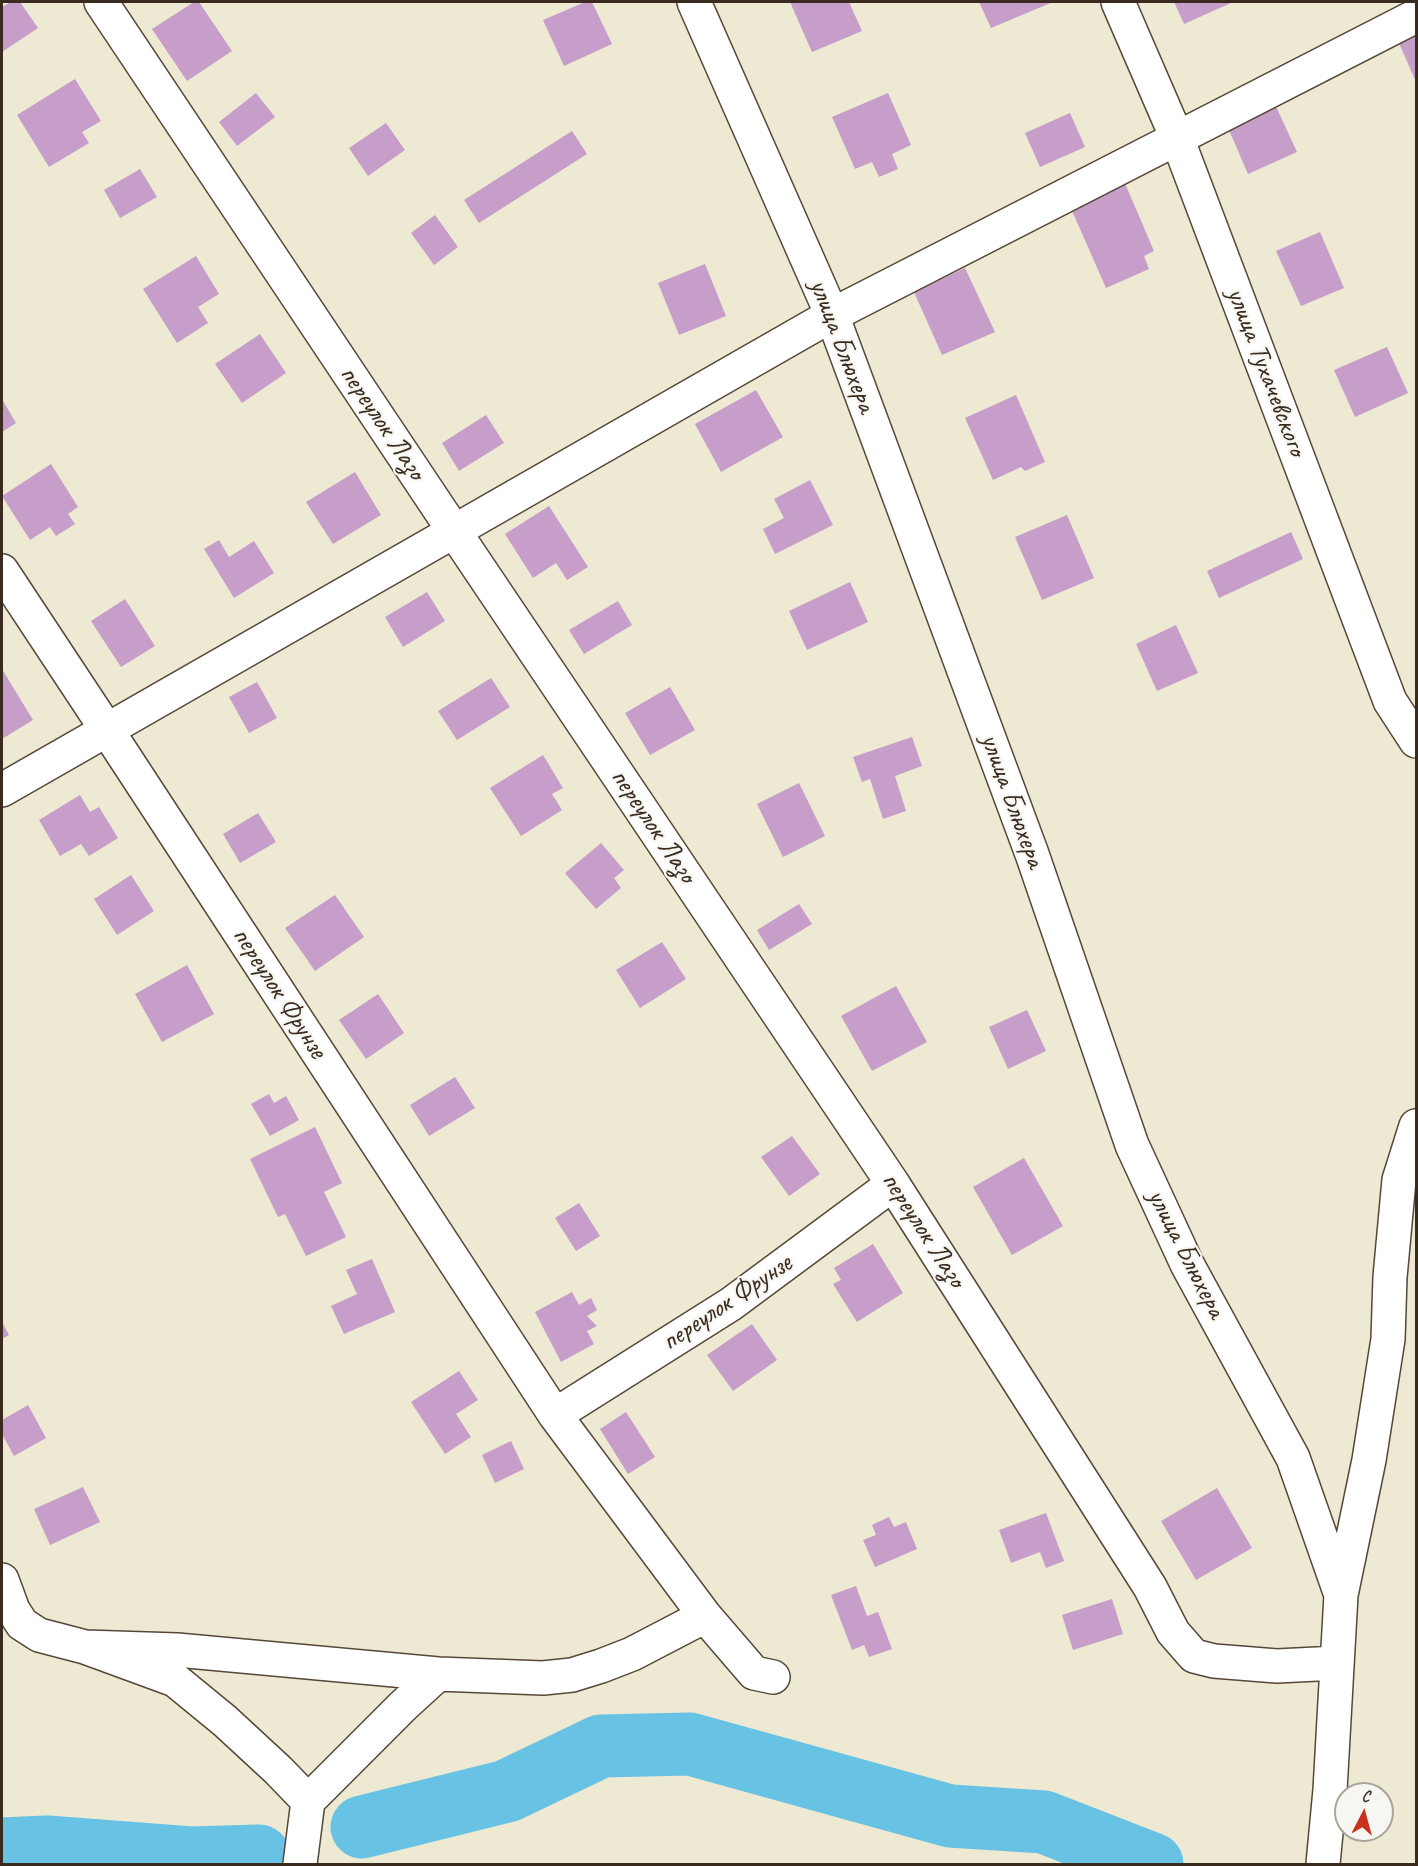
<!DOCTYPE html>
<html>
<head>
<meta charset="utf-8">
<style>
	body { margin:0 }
	#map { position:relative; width:1418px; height:1866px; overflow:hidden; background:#ede9d2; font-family:Caveat,sans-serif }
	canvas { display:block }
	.frame { position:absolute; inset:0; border:3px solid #3b2a1e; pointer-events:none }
	.north { position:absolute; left:1334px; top:1782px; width:60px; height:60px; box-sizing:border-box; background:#f6f6f2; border:2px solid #aba49d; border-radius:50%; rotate:6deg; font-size:16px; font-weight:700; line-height:24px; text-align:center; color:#3b2a1e }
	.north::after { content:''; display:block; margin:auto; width:21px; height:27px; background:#c8321e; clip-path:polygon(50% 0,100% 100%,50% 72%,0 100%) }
</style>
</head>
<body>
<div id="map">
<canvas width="1418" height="1866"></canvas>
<div class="frame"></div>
<div class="north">С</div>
</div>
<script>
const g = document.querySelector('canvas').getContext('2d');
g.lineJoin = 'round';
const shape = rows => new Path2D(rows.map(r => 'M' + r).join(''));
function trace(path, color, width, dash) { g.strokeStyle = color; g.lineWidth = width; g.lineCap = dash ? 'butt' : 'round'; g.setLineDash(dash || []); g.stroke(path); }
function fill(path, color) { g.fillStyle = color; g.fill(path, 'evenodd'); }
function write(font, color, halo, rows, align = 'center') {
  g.font = font + ' Caveat,sans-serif'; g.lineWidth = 4.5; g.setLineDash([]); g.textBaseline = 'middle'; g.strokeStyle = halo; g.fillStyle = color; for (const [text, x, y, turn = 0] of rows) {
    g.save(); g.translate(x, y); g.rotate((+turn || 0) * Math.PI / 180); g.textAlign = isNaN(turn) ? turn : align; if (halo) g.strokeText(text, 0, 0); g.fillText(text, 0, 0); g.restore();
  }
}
trace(shape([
	[362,1827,507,1791,601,1746,690,1744,950,1816,1044,1822,1152,1864],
	[2,1849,47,1847,191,1858,259,1856]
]), '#67c2e4', 63);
fill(shape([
	[11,2,20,2,38,28,2,52,2,7],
	[194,2,199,2,232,51,187,81,152,29],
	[585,2,592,2,612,44,564,66,543,20],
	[790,2,849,2,862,31,812,52],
	[979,2,1053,2,991,28],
	[1174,2,1230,2,1231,3,1184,24],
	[1416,25,1416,82,1395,34],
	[75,79,101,121,82,132,89,143,49,167,17,115],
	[256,93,275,117,237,146,219,122],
	[888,93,911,145,892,154,898,169,879,177,872,162,855,169,832,117],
	[1274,102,1297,152,1248,174,1226,123],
	[1070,113,1085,147,1040,167,1025,133],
	[386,123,405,150,368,176,349,148],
	[572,131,587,154,479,223,464,200],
	[140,169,157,197,120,218,104,190],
	[1124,181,1154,251,1144,256,1149,269,1106,288,1069,204],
	[435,215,458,247,434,265,411,233],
	[1320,232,1344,288,1301,306,1276,251],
	[196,256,219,294,198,307,208,323,177,343,143,289],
	[705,264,726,316,679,335,658,283],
	[965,268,995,332,942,355,914,292],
	[260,334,286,373,242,403,215,364],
	[1387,347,1408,393,1355,417,1334,370],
	[756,390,783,437,721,472,695,424],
	[1016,395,1045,462,1025,471,1021,467,993,480,965,418],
	[2,399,16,423,2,432],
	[486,415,504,443,459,471,442,443],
	[51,464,78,507,68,514,75,524,56,536,50,527,30,540,2,496],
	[355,472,381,515,333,544,306,502],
	[810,480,833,525,775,554,763,529,784,518,774,499],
	[549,506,588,567,567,580,556,563,533,578,505,534],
	[1067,515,1094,578,1042,600,1015,537],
	[1291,532,1303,559,1219,598,1207,571],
	[219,540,229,557,254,541,274,573,234,598,204,549],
	[850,582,868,622,807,650,789,611],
	[427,592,445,621,403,647,385,617],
	[125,599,155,646,121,667,91,621],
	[618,601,632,625,584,654,569,630],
	[1176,625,1198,673,1157,691,1136,644],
	[2,669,33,720,2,739],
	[491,678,510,707,457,740,438,711],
	[257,682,277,718,249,733,229,697],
	[670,687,695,730,650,755,625,713],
	[912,737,922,766,895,776,906,811,883,819,870,779,862,782,853,757],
	[543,755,563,788,552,794,562,810,521,836,490,788],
	[799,783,825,836,783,857,757,804],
	[80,795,90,812,99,807,118,838,89,856,81,844,60,856,39,820],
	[258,813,276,842,240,863,223,834],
	[601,843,624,870,614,878,621,888,596,909,565,873],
	[131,875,154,911,117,935,94,899],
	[335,895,364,937,315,971,285,928],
	[799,904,812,924,769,950,757,930],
	[662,942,686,979,640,1008,616,970],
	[187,965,214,1014,162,1042,135,994],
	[896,986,927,1042,872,1071,841,1016],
	[378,994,404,1033,366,1059,339,1020],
	[1027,1010,1046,1051,1008,1069,989,1027],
	[455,1077,475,1108,429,1136,410,1105],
	[269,1094,274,1103,286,1096,299,1120,270,1136,251,1104],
	[315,1127,342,1183,324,1192,346,1237,306,1256,285,1214,278,1217,250,1159],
	[792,1136,820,1174,789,1196,761,1157],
	[1024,1158,1063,1226,1012,1255,973,1187],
	[579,1203,600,1236,576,1251,555,1218],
	[873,1244,903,1293,857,1322,833,1284,841,1280,834,1268],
	[372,1259,395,1312,344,1334,331,1306,357,1294,346,1270],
	[572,1292,579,1305,591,1298,597,1310,587,1316,597,1326,587,1331,594,1344,561,1362,535,1312],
	[2,1322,9,1335,2,1339],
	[752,1324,777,1360,733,1391,707,1355],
	[459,1371,478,1400,456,1414,471,1437,445,1454,411,1402],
	[28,1405,46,1438,14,1456,2,1434,2,1420],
	[626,1412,655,1457,628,1474,600,1429],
	[511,1441,524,1469,495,1483,482,1455],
	[83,1487,100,1522,50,1545,34,1509],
	[1217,1488,1252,1548,1196,1580,1161,1521],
	[1046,1513,1064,1561,1046,1568,1040,1552,1011,1563,999,1530],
	[889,1517,894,1527,906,1522,917,1549,875,1567,863,1540,876,1535,872,1525],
	[856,1586,867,1616,878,1612,892,1649,869,1657,864,1645,852,1650,831,1595],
	[1112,1599,1123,1634,1073,1650,1062,1615]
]), '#c69ec9');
const minor = shape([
	[101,2,454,531,893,1184,1150,1587,1173,1632,1194,1656,1214,1661,1277,1666,1337,1663],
	[694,2,832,315,1032,854,1132,1145,1187,1264,1293,1458,1341,1595],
	[1118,2,1177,138,1390,701,1416,741],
	[2,571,107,730,555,1415,705,1616,754,1673,773,1677],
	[2,790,832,315,1416,16],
	[555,1415,731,1304,893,1184],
	[2,1580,13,1610,22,1624,39,1635,85,1647,175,1680,225,1721,278,1770,308,1801],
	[85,1647,177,1650,438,1674,543,1678,572,1675,601,1666,632,1654,705,1616],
	[300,1864,308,1801,403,1706,438,1674],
	[1323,1864,1330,1790,1341,1595,1369,1460,1388,1339,1390,1277,1399,1180,1416,1126]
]);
trace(minor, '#564739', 36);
trace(minor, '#fff', 33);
write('28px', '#3b2a1e', '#f6f6f2', [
	["улица Блюхера",842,346,69],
	["улица Тухачевского",1266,372,69],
	["переулок Лазо",382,423,56],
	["улица Блюхера",1012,801,70],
	["переулок Лазо",653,826,56],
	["переулок Фрунзе",279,993,57],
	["переулок Лазо",923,1230,57],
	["улица Блюхера",1186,1254,63],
	["переулок Фрунзе",727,1303,-34]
]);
</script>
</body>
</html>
